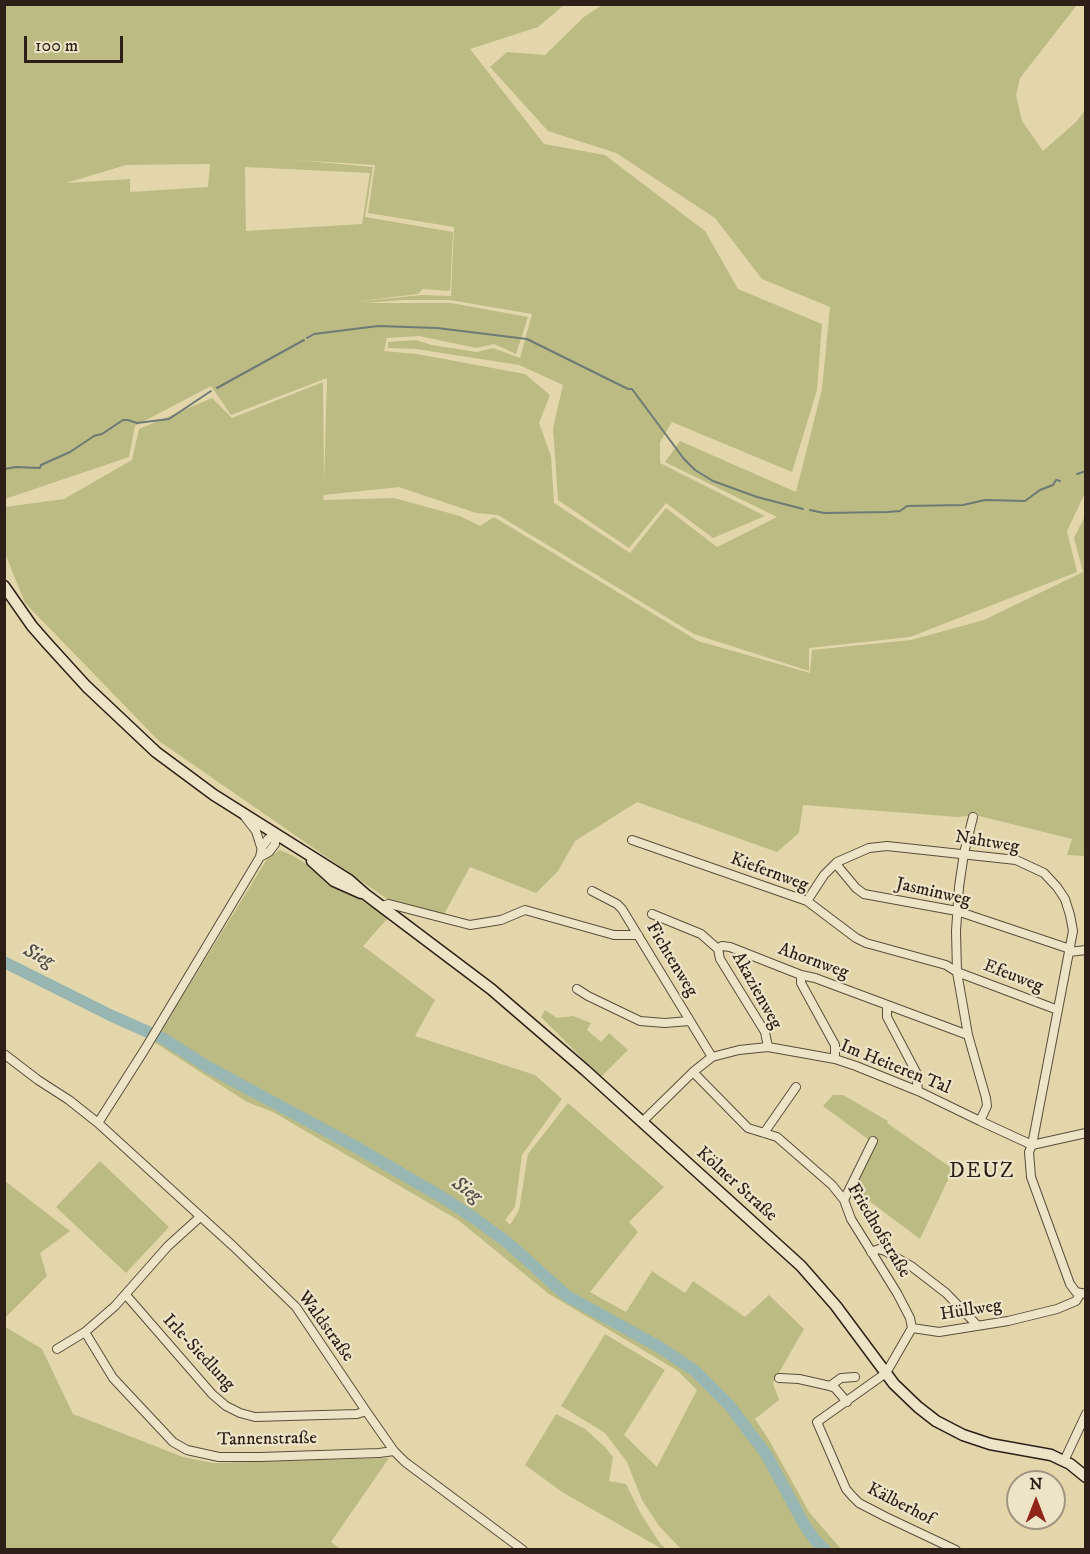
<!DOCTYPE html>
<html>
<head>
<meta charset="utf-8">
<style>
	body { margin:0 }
	#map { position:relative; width:1090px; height:1554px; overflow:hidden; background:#e3d6ab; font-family:"IM FELL DW Pica",serif }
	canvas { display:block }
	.frame { position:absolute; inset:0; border:6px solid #2d1f17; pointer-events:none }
	.north { position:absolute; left:1006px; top:1470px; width:60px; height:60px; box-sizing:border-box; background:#ede4c8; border:2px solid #a09581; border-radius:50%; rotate:0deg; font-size:16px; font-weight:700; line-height:24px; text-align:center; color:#2d1f17 }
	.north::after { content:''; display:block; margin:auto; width:21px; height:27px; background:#8f2418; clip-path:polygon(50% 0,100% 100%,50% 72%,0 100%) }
	.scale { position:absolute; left:24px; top:36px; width:99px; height:27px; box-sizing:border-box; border:3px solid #2d1f17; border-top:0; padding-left:8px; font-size:18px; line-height:21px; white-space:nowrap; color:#2d1f17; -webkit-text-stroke:4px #ede4c8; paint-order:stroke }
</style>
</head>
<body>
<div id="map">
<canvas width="1090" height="1554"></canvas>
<div class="frame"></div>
<div class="north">N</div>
<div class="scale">100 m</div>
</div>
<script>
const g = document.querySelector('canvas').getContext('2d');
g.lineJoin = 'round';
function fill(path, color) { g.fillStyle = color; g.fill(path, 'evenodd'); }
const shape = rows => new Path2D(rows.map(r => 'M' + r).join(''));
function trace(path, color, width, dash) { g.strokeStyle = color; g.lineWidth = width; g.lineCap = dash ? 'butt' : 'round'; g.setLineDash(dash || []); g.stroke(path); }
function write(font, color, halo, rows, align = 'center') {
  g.font = font + ' "IM FELL DW Pica",serif'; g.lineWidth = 4.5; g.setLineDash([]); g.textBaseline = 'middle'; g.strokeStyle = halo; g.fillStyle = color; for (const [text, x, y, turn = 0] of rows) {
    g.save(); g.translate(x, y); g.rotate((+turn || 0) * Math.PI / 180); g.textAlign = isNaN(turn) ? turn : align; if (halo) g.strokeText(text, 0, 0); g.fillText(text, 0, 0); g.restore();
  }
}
fill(shape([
	[542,4,563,6,538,27,470,49,544,144,605,155,705,231,738,289,822,324,817,390,792,472,672,422,660,442,660,463,765,516,713,538,666,503,629,548,558,500,553,428,563,385,519,365,416,349,388,348,388,342,416,340,432,345,477,352,493,348,520,358,532,314,450,300,404,300,363,303,451,303,528,317,516,354,494,344,476,348,419,336,387,338,384,351,417,354,525,374,550,395,539,423,551,456,554,503,630,553,666,508,717,547,777,517,665,462,680,441,796,492,822,389,830,307,762,279,715,218,616,153,548,131,490,67,507,52,545,55,584,17,602,5,1077,5,1020,78,1016,95,1022,121,1043,151,1076,122,1085,110,1086,491,1067,531,1077,572,910,637,809,648,809,671,694,634,498,515,476,513,399,487,324,495,323,500,394,498,460,516,480,526,494,517,698,641,810,673,812,650,911,640,984,620,1083,572,1074,538,1085,516,1085,856,1067,855,1072,839,975,815,958,817,803,805,799,833,777,852,637,802,575,841,558,871,536,893,470,867,444,914,393,903,159,741,25,603,5,553,5,507,64,499,132,460,139,429,212,398,232,418,323,382,324,484,327,378,231,415,211,386,135,426,129,457,5,499,5,5],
	[295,160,375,165,368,213,454,227,451,296,422,295,352,302,418,294,423,289,450,291,453,232,365,217,373,167],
	[210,164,208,187,130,192,130,179,66,183,126,165],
	[245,167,370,173,362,224,246,231],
	[280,850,294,856,388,918,363,946,435,1000,415,1036,535,1075,562,1099,522,1155,515,1207,505,1220,510,1225,519,1210,528,1154,568,1103,664,1187,629,1222,638,1232,590,1292,626,1312,652,1271,685,1293,693,1281,745,1317,769,1295,804,1329,773,1383,779,1400,755,1419,769,1440,809,1512,841,1549,681,1549,659,1526,642,1500,627,1462,605,1433,561,1406,605,1334,665,1370,624,1435,657,1467,697,1390,678,1371,549,1294,458,1220,273,1112,247,1102,154,1042,267,859],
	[545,1010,557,1018,573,1016,591,1023,587,1030,601,1042,609,1033,628,1050,601,1077,541,1017],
	[833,1095,843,1095,888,1121,887,1123,953,1169,920,1239,852,1188,876,1145,823,1106],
	[100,1161,169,1227,126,1273,56,1207],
	[5,1181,70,1231,40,1253,47,1276,5,1318],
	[4,1326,42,1349,73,1414,183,1457,213,1463,389,1458,331,1542,340,1549,5,1549],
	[556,1414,585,1429,605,1447,613,1457,609,1481,626,1484,641,1514,659,1542,666,1549,662,1549,562,1492,525,1465]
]), '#bcbb83');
trace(shape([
	[307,338,314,334,378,326,437,328,527,339,628,389,632,389,684,459,695,470,713,481,757,497,803,509],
	[217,388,304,340],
	[4,469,16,467,40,468,41,465,70,452,94,436,102,434,123,420,128,420,137,423,169,419,211,391],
	[1077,474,1086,471],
	[810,510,824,513,887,512,900,511,907,506,963,505,985,500,1025,501,1040,490,1053,485,1056,480,1060,481]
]), '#6d7a75', 2);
trace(shape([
	[4,962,112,1016,164,1039,208,1067,356,1147,445,1199,474,1218,508,1243,567,1296,661,1348,695,1371,729,1405,766,1454,805,1526,815,1540,825,1550]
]), '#98b7b3', 12);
const street = shape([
	[245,817,256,831,262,850],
	[973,817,964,853,959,887,956,931,957,972,968,1035,986,1098,987,1106,980,1121,1032,1145,1029,1152,1031,1177,1070,1284,1076,1292,1086,1294],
	[276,834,268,839,262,847,260,857,145,1049,98,1123,233,1246,296,1307,366,1411,394,1451,405,1462,523,1550],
	[632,840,807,901,856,938,866,943,946,965,957,972,1058,1010],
	[260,857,269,852,275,844,276,834],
	[836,864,856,888,864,894,957,911,1070,949],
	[592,891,617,904,622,909,712,1057],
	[807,901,824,875,837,862,869,848,887,846,1016,860,1044,873,1057,887,1065,899,1070,915,1073,931,1032,1145,1086,1133],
	[381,906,389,904,470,925,501,920,525,910,614,935,638,935],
	[652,914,701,934,718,949,722,946,730,947,801,975,815,978,968,1035],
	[718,949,720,959,765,1032,768,1047],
	[1069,952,1086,950],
	[801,975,801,983,835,1045,835,1059],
	[577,989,588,996,640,1021,665,1023,689,1021],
	[887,1006,887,1017,916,1072,918,1091],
	[4,1054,38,1080,69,1100,98,1123],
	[693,1072,748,1128,777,1137,832,1185,844,1200,851,1219,897,1293,910,1318,912,1328],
	[642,1122,693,1072,712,1057,739,1050,768,1047,835,1059,856,1066,918,1091,980,1121],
	[764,1133,796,1087],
	[844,1200,873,1141],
	[871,1252,879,1249,885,1251,911,1266,946,1293,977,1325],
	[126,1295,212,1394,226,1406,240,1413,255,1417,357,1414,366,1411],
	[85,1332,113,1378,173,1442,187,1450,219,1457,260,1457,379,1453,394,1451],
	[57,1349,85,1332,115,1306,168,1246,200,1217],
	[779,1378,799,1379,830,1386,835,1388,847,1402],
	[830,1386,841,1378,855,1377],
	[1064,1461,1086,1414],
	[956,1550,886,1517,859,1503,852,1496,846,1489,817,1422,886,1373,912,1328,939,1332,1008,1321,1057,1309,1076,1301,1080,1294]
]);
const secondary = shape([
	[4,586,32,626,46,642,86,686,156,752,214,795,349,880,365,894,491,989,585,1070,801,1266,836,1306,894,1384,918,1407,936,1421,963,1435,990,1444,1051,1455,1070,1464,1086,1477],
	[312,861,334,881,361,893]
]);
trace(street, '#5a4d3c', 10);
trace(secondary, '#2d1f17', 13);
trace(street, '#ede4c8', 8);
trace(secondary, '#ede4c8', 10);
write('18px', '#2d1f17', '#ede4c8', [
	["Nahtweg",987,843,9],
	["Kiefernweg",769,873,20],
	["Jasminweg",933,893,13],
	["Fichtenweg",671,960,59],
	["Ahornweg",813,962,20],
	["Efeuweg",1013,977,21],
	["Akazienweg",756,991,61],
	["Im Heiteren Tal",895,1068,22],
	["Kölner Straße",736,1185,42],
	["Friedhofstraße",878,1231,59],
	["Hüllweg",971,1311,-9],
	["Waldstraße",325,1327,54],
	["Irle-Siedlung",198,1353,47],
	["Tannenstraße",267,1440,-1],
	["Kälberhof",900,1505,27]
]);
write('italic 20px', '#4d4d46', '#ede4c8', [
	["Sieg",38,957,26],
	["Sieg",466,1191,34]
]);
g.letterSpacing = '1.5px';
write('21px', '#2d1f17', '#ede4c8', [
	["DEUZ",982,1173]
]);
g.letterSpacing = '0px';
</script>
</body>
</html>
